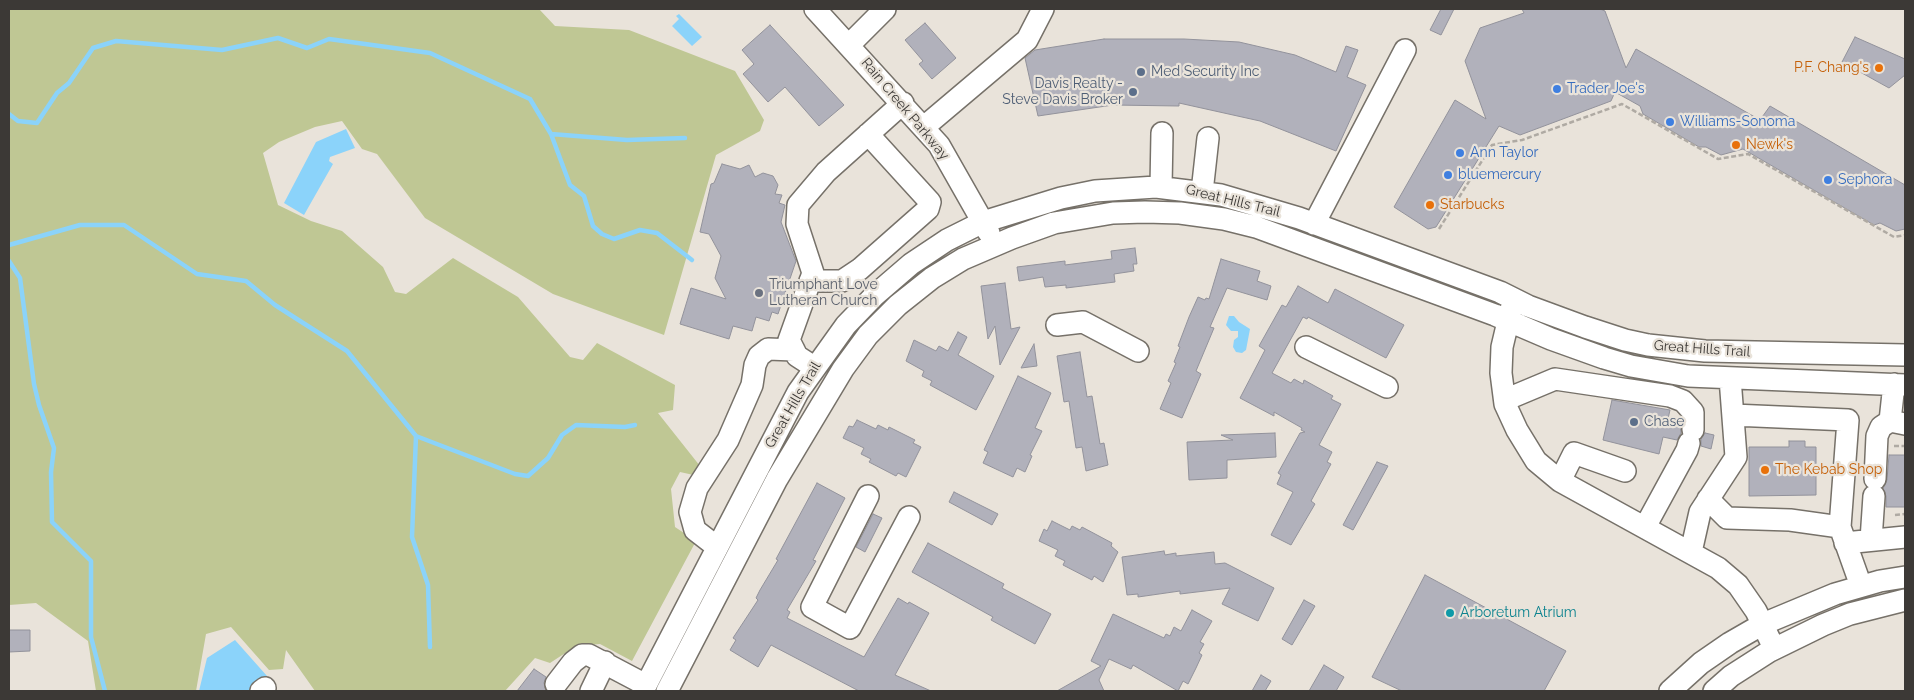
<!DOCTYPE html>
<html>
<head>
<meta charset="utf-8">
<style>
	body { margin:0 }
	#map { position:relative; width:1914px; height:700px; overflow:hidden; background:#e9e3da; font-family:Raleway,sans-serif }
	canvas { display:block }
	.frame { position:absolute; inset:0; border:10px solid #3c3936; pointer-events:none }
</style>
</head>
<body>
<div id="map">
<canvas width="1914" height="700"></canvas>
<div class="frame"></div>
</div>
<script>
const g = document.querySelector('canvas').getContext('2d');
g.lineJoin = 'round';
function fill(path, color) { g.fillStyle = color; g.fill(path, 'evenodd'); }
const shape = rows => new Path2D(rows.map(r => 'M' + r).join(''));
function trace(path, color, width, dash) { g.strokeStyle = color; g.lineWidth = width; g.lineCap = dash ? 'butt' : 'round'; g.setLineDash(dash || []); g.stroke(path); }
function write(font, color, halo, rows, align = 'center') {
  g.font = font + ' Raleway,sans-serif'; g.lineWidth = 4.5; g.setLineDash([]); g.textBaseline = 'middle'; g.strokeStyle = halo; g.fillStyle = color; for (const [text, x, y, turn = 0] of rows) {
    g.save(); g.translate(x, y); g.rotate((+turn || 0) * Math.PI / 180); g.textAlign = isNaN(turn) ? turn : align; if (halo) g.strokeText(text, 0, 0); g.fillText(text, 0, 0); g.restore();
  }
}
fill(shape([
	[9,9,539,9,555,26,629,30,735,71,764,120,760,131,716,155,664,335,553,294,425,218,377,154,362,149,342,121,315,127,279,142,263,153,278,205,311,221,342,231,383,267,395,292,406,294,453,258,518,297,570,357,583,360,597,343,675,385,673,410,658,413,700,466,698,476,680,472,671,489,675,527,696,541,632,661,600,644,576,646,550,663,535,658,505,691,315,691,286,650,283,669,269,670,231,627,206,634,196,691,96,691,88,641,36,603,9,605]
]), '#bfc794');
fill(shape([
	[679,14,702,37,692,46,672,26,679,19,676,16],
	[346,129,355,148,330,157,329,161,333,164,304,215,284,203,316,142],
	[1229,316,1234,316,1239,322,1250,329,1246,350,1242,353,1236,352,1233,347,1234,340,1238,337,1238,331,1231,331,1226,325],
	[235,640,267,676,248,691,199,691,207,658]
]), '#8bd3fa');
trace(shape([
	[9,114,18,121,37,123,57,93,69,83,93,48,116,41,222,50,278,38,307,48,329,39,430,53,530,99,551,134,570,185,584,196,593,226,602,234,614,239,640,230,657,233,692,260],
	[551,134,627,140,685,138],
	[9,245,80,225,124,225,197,274,246,281,275,305,347,351,416,436,515,474,528,476,548,458,562,435,576,425,625,427,635,425],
	[9,261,20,278,34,384,39,405,54,448,51,472,52,522,91,561,91,637,105,691],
	[416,436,412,537,428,585,430,647]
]), '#8bd3fa', 4.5);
const building = shape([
	[1441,9,1454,9,1441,35,1430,30,1441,9],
	[1522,9,1600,9,1605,11,1626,68,1636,49,1760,120,1770,106,1905,185,1905,229,1896,231,1880,223,1874,225,1743,149,1721,155,1706,147,1699,147,1643,114,1640,106,1615,92,1611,101,1520,135,1499,126,1436,227,1428,229,1394,207,1455,100,1486,119,1465,61,1480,28,1524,13,1522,9],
	[925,23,956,58,932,79,919,64,923,61,905,40,925,23],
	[770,25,844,105,819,126,785,87,768,102,743,74,754,64,742,50,770,25],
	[1855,37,1905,59,1905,75,1889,88,1842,62,1855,37],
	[1104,39,1184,39,1239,42,1295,55,1336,72,1346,46,1358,50,1347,77,1366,85,1336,151,1260,121,1179,103,1179,106,1113,105,1038,116,1025,58,1035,50,1104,39],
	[722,164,740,169,749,165,755,177,763,173,773,176,778,185,775,194,782,195,779,203,785,205,781,222,796,261,778,314,772,312,769,321,756,317,752,331,733,326,729,339,680,324,691,288,726,299,715,278,721,256,709,234,700,232,711,184,714,183,722,164],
	[1135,248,1137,264,1133,264,1134,271,1114,274,1115,282,1066,288,1066,285,1045,287,1043,277,1019,281,1017,267,1065,261,1065,265,1112,259,1111,251,1135,248],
	[1221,259,1260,271,1257,281,1271,286,1267,300,1227,288,1210,327,1214,328,1196,371,1201,374,1182,418,1160,409,1171,383,1168,381,1176,363,1174,362,1180,347,1178,346,1189,317,1198,297,1205,300,1206,298,1209,299,1221,259],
	[1005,283,1011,329,1020,327,1000,365,995,326,988,339,981,286,1005,283],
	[1298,286,1328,303,1335,289,1404,325,1386,358,1308,317,1307,319,1303,317,1272,373,1291,383,1294,379,1303,384,1304,380,1333,396,1331,399,1341,404,1319,445,1332,452,1327,462,1331,464,1311,501,1315,504,1291,545,1271,535,1293,492,1277,484,1281,475,1278,473,1300,433,1305,432,1301,430,1302,428,1274,412,1274,416,1240,398,1265,350,1259,346,1282,305,1286,307,1298,286],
	[958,332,967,337,958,355,994,376,976,410,930,385,932,381,922,376,924,371,906,361,914,340,936,351,939,346,948,351,958,332],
	[1034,344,1037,366,1021,368,1034,344],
	[1080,352,1087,397,1092,396,1100,444,1104,443,1108,465,1086,471,1082,447,1076,448,1069,401,1064,402,1057,356,1080,352],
	[1018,376,1051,393,1035,428,1042,431,1030,455,1032,456,1025,472,1017,468,1013,477,983,463,988,452,984,450,1018,376],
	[1612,400,1670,410,1667,423,1680,426,1681,433,1677,440,1663,437,1659,454,1603,440,1612,400],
	[857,420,876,429,878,425,888,430,889,427,915,440,913,443,921,447,906,477,898,473,896,476,869,462,871,459,861,454,864,448,843,438,849,426,853,427,857,420],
	[1275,433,1276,457,1227,460,1227,478,1189,480,1187,442,1233,440,1221,435,1275,433],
	[1705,433,1714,435,1711,449,1701,446,1701,439,1705,433],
	[1789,441,1805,441,1805,447,1816,447,1816,495,1749,496,1749,447,1789,447,1789,441],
	[1889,455,1905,455,1905,507,1886,507,1886,496,1883,488,1887,480,1889,455],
	[1377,462,1388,466,1353,530,1343,525,1377,462],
	[817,483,845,498,813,560,816,561,787,610,790,612,787,618,864,657,898,598,908,604,909,602,929,613,895,675,931,691,859,691,771,645,758,667,730,650,736,640,733,638,758,600,756,598,760,590,778,560,776,559,817,483],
	[954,492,998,514,992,525,949,502,954,492],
	[873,514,882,518,865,552,856,547,873,514],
	[1052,521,1070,530,1072,526,1080,530,1082,527,1112,543,1111,546,1118,552,1103,582,1094,576,1092,580,1063,565,1065,561,1055,556,1058,550,1039,541,1044,529,1047,531,1052,521],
	[928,543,1004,584,1002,588,1051,614,1035,644,991,620,993,617,912,572,928,543],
	[1164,551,1165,555,1176,553,1176,556,1214,552,1215,564,1225,563,1274,588,1258,621,1222,604,1230,588,1180,594,1180,591,1138,597,1138,594,1127,595,1122,557,1164,551],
	[1425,575,1566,651,1544,691,1402,691,1372,677,1425,575],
	[1304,600,1315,606,1292,645,1282,639,1304,600],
	[1192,610,1212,621,1200,642,1204,644,1199,653,1202,655,1196,668,1188,684,1183,681,1178,691,1133,665,1131,669,1109,659,1099,680,1104,691,1057,691,1101,666,1091,661,1113,614,1164,638,1166,634,1170,636,1174,627,1181,631,1192,610],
	[9,630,30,630,30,651,9,652,9,630],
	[1324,665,1344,677,1336,691,1309,691,1324,665],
	[534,669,546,677,544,683,546,691,517,691,534,669],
	[1261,675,1271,681,1265,691,1252,691,1261,675]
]);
fill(building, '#b1b1bb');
trace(building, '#92929b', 1);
const minor = shape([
	[815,9,939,145,989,233],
	[850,44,885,9],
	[924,127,1027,40,1043,9],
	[1161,187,1162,133],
	[1202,192,1208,138],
	[1314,224,1405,50],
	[810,281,842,281,860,269,928,209,930,202,868,134],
	[1511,309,1502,347,1501,373,1505,404,1517,430,1536,461,1560,481,1718,568,1738,585,1756,611,1774,648],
	[1057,325,1083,322,1138,351],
	[1306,347,1387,387],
	[814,367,797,356,789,340,813,273,797,224,798,205,826,172,903,103],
	[1505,404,1512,397,1555,379,1670,396,1683,401,1693,412,1693,430],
	[1733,415,1848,420,1840,527],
	[1890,421,1894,384],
	[1875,479,1877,436,1881,427,1890,421,1905,424],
	[1560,481,1574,453,1625,471],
	[868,496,812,607,850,628,909,517],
	[1708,499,1727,518,1790,520,1840,527,1861,586],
	[1645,527,1687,450,1689,443],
	[1871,540,1874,496],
	[1845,543,1905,537],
	[717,547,695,530,690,512,697,488,728,440,752,385,755,365,759,356,768,349,794,350],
	[1691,552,1700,512,1736,457,1730,378],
	[556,684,573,662,582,655,589,655,646,685],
	[261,691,265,688],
	[591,691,605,662],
	[643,691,798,392,846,325,875,295,911,264,947,240,983,222,1061,198,1095,191,1156,187,1221,195,1299,218,1500,292,1528,306,1585,327,1625,340,1648,345,1705,351,1905,355],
	[667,691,777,479,843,369,868,335,898,305,932,278,963,259,1012,238,1054,223,1113,213,1145,212,1180,213,1224,219,1256,227,1495,315,1551,339,1604,358,1631,366,1688,376,1905,385],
	[1670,691,1701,663,1730,643,1763,624,1835,594,1880,581,1905,577],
	[1714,691,1731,676,1770,651,1823,625,1850,614,1905,600]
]);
trace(minor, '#767169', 24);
trace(shape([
	[1439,229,1492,145,1522,140,1622,104,1718,159,1748,154,1894,237,1905,235],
	[1894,446,1905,446],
	[1895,515,1905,514]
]), '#afaaa3', 2.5, [5, 2.5]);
trace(minor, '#fff', 21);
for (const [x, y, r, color] of [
	[1879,68,5,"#e8710a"],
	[1141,72,5,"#5c6f8a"],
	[1557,89,5,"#3f7fe0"],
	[1133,92,5,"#5c6f8a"],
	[1670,122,5,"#3f7fe0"],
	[1736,145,5,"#e8710a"],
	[1460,153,5,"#3f7fe0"],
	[1448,175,5,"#3f7fe0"],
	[1828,180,5,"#3f7fe0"],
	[1430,205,5,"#e8710a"],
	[759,293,5,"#6b7280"],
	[1634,422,5,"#5c6f8a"],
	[1765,470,5,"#e8710a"],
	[1450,613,5,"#0f9aa8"]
]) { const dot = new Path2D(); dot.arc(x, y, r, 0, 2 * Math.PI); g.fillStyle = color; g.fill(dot); trace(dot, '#e9e3da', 2); }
write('14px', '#c56008', '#e9e3da', [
	["P.F. Chang's",1869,68,"right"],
	["Newk's",1746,145],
	["Starbucks",1440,205],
	["The Kebab Shop",1775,470]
], 'left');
write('14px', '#4e5e75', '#e9e3da', [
	["Med Security Inc",1151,72],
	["Davis Realty -",1123,84,"right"],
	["Steve Davis Broker",1123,100,"right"],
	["Chase",1644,422]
], 'left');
write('14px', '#366cbe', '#e9e3da', [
	["Trader Joe's",1567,89],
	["Williams-Sonoma",1680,122],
	["Ann Taylor",1470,153],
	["bluemercury",1458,175],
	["Sephora",1838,180]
], 'left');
write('14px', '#3c3936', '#e9e3da', [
	["Rain Creek Parkway",905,109,50],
	["Great Hills Trail",1233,201,14],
	["Great Hills Trail",1702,349,4],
	["Great Hills Trail",793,405,-60]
]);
write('14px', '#5b616d', '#e9e3da', [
	["Triumphant Love",769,285],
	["Lutheran Church",769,301]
], 'left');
write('14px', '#0d838f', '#e9e3da', [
	["Arboretum Atrium",1460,613]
], 'left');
</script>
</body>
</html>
